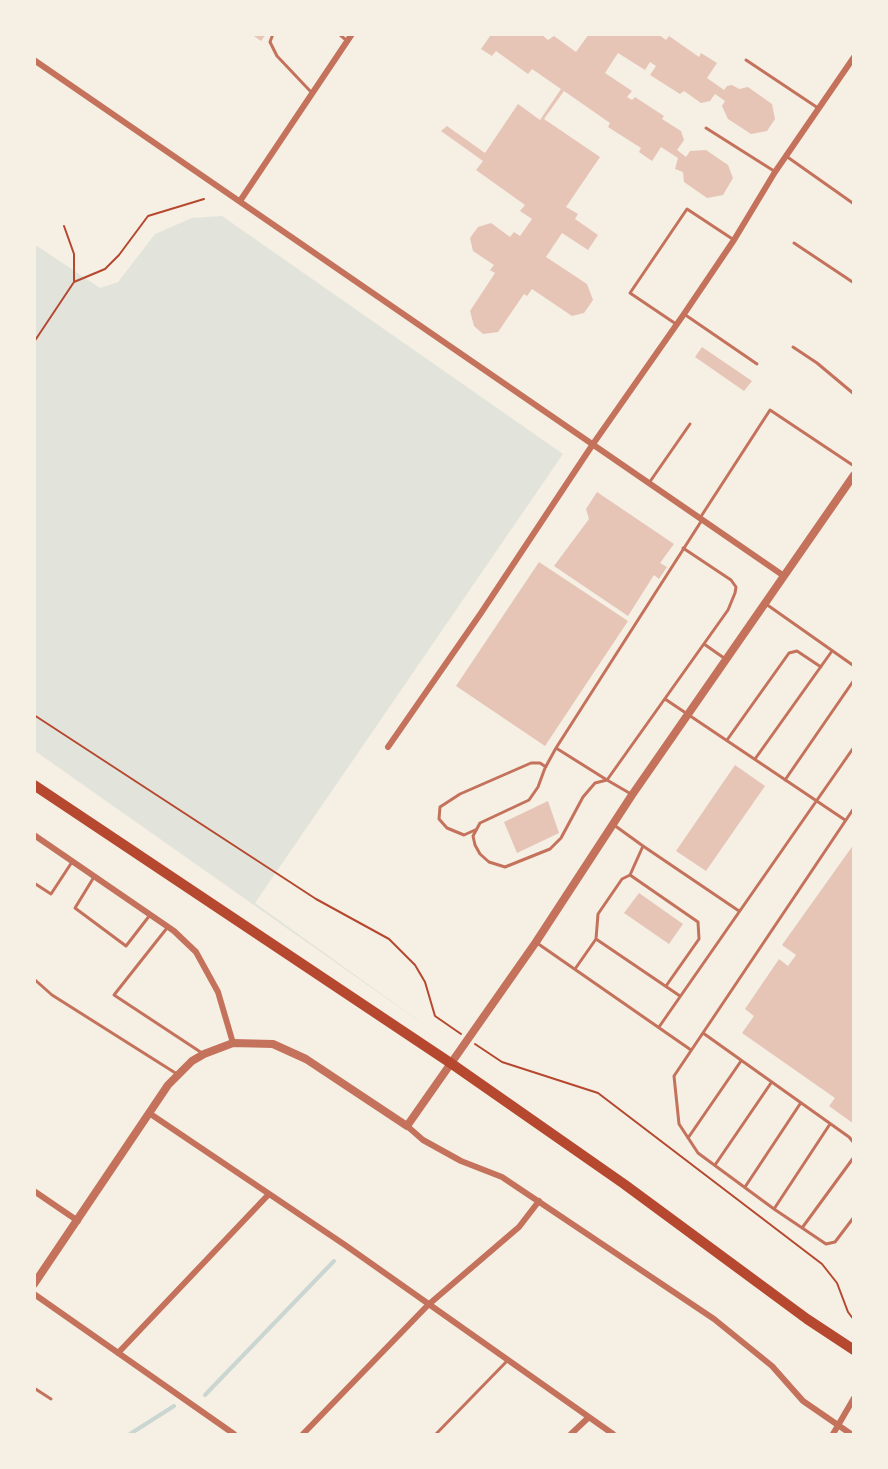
<!DOCTYPE html>
<html>
<head>
<meta charset="utf-8">
<style>
	body { margin:0 }
	#map { position:relative; width:888px; height:1469px; overflow:hidden; background:#f6efe4; font-family:Montserrat,sans-serif }
	canvas { display:block }
	.frame { position:absolute; inset:0; border:36px solid #f6efe4; pointer-events:none }
</style>
</head>
<body>
<div id="map">
<canvas width="888" height="1469"></canvas>
<div class="frame"></div>
</div>
<script>
const g = document.querySelector('canvas').getContext('2d');
g.lineJoin = 'round';
function fill(path, color) { g.fillStyle = color; g.fill(path, 'evenodd'); }
const shape = rows => new Path2D(rows.map(r => 'M' + r).join(''));
function trace(path, color, width, dash) { g.strokeStyle = color; g.lineWidth = width; g.lineCap = dash ? 'butt' : 'round'; g.setLineDash(dash || []); g.stroke(path); }
fill(shape([
	[222,216,563,454,255,903,440,1036,35,751,34,244,100,288,118,282,155,234,192,218]
]), '#e2e4dc');
trace(shape([
	[205,1395,334,1261],
	[130,1434,174,1406]
]), '#c9d6d2', 4);
fill(shape([
	[251,34,266,34,261,41],
	[487,34,541,34,548,40,554,36,576,52,589,34,658,34,666,40,669,36,699,57,701,53,717,63,707,78,724,90,727,86,732,85,739,89,748,87,772,104,775,119,767,131,751,134,728,119,722,106,725,101,715,94,710,101,701,103,684,91,680,94,650,75,656,66,650,62,645,70,618,53,605,73,632,91,627,97,632,100,635,97,664,116,662,119,681,131,684,140,677,150,686,157,690,151,706,150,728,165,733,178,723,195,707,198,684,182,683,172,675,169,678,158,661,147,652,161,639,152,641,148,608,127,610,123,564,91,544,119,600,157,566,207,578,214,575,219,598,235,588,250,562,233,546,257,587,284,593,300,584,313,572,316,532,289,527,296,524,294,498,332,483,334,474,326,470,311,495,273,490,270,494,265,473,251,470,238,478,227,491,223,510,237,514,232,520,236,532,219,520,211,525,205,476,170,483,161,441,131,447,126,485,153,518,104,540,120,561,89,532,69,528,74,496,51,492,56,481,49,490,36],
	[702,347,752,381,744,391,695,357],
	[597,492,674,544,660,563,667,567,659,579,654,575,628,616,554,566,589,519,586,509],
	[539,562,628,621,545,746,456,686],
	[735,765,765,786,706,871,676,851],
	[548,801,559,833,517,853,504,822],
	[854,844,854,1124,829,1106,835,1098,742,1033,754,1016,745,1009,779,959,788,966,796,955,782,945],
	[639,893,683,924,669,944,624,913]
]), '#e6c5b7');
trace(shape([
	[74,282,105,269,119,255,148,216,204,199],
	[34,342,74,282,74,254,64,226],
	[34,715,316,899,389,939,415,965,425,982,435,1016,461,1034],
	[475,1044,502,1062,598,1093,822,1264,837,1283,848,1312,854,1320]
]), '#b5482f', 2);
trace(shape([
	[273,34,270,42,277,56,312,93],
	[339,34,346,40],
	[746,60,818,108],
	[706,128,774,171],
	[786,156,854,204],
	[794,243,854,283],
	[684,314,757,364],
	[676,324,630,293,687,209,734,240],
	[793,347,817,363,854,394],
	[649,483,690,424],
	[700,518,770,410,854,466],
	[766,604,854,666],
	[704,644,724,658],
	[665,699,845,820],
	[727,740,789,653,797,651,821,667],
	[556,748,702,520],
	[755,759,832,651],
	[785,780,854,680],
	[631,794,607,780,595,783,583,797,561,838,550,849,505,867,489,862,480,854,475,845,473,836,480,823,529,800,538,787,545,768,556,748,607,780,728,610,735,593,736,587,731,580,683,548],
	[854,808,674,1076,679,1124,698,1153,774,1209,826,1244,835,1242,854,1217],
	[614,825,643,846,630,875],
	[475,830,464,835,447,828,439,819,440,807,460,794,531,763,540,763,546,767],
	[643,846,739,911],
	[94,877,75,908,126,946,150,915],
	[34,883,51,894,72,862],
	[167,928,114,995,202,1053],
	[596,939,680,996],
	[537,943,691,1050],
	[575,969,596,939,598,914,622,879,630,875,698,922,699,939,666,986],
	[34,979,52,995,177,1074],
	[659,1027,854,747],
	[703,1033,849,1137,854,1143],
	[688,1138,741,1061],
	[715,1165,771,1083],
	[745,1187,800,1104],
	[774,1209,830,1124],
	[802,1228,854,1157],
	[34,1388,51,1399],
	[436,1434,507,1361]
]), '#c5725c', 3);
trace(shape([
	[34,60,784,576],
	[240,201,352,34],
	[388,747,481,613,593,444,684,314,734,240,775,172,854,57],
	[34,835,174,931,196,952,218,992,233,1043],
	[149,1113,345,1245,613,1434],
	[407,1126,423,1140,461,1161,502,1177,714,1319,772,1366,803,1401,851,1434],
	[34,1191,78,1221],
	[34,1294,234,1434],
	[118,1353,269,1194],
	[303,1434,428,1305,519,1227,539,1201],
	[571,1434,588,1418],
	[833,1434,854,1398]
]), '#c5725c', 6);
trace(shape([
	[34,1284,168,1085,192,1061,204,1054,233,1043,273,1044,306,1059,407,1126,536,942,632,795,854,475]
]), '#c5725c', 8);
trace(shape([
	[34,785,452,1064,624,1184,807,1319,854,1350]
]), '#b5482f', 10);
</script>
</body>
</html>
